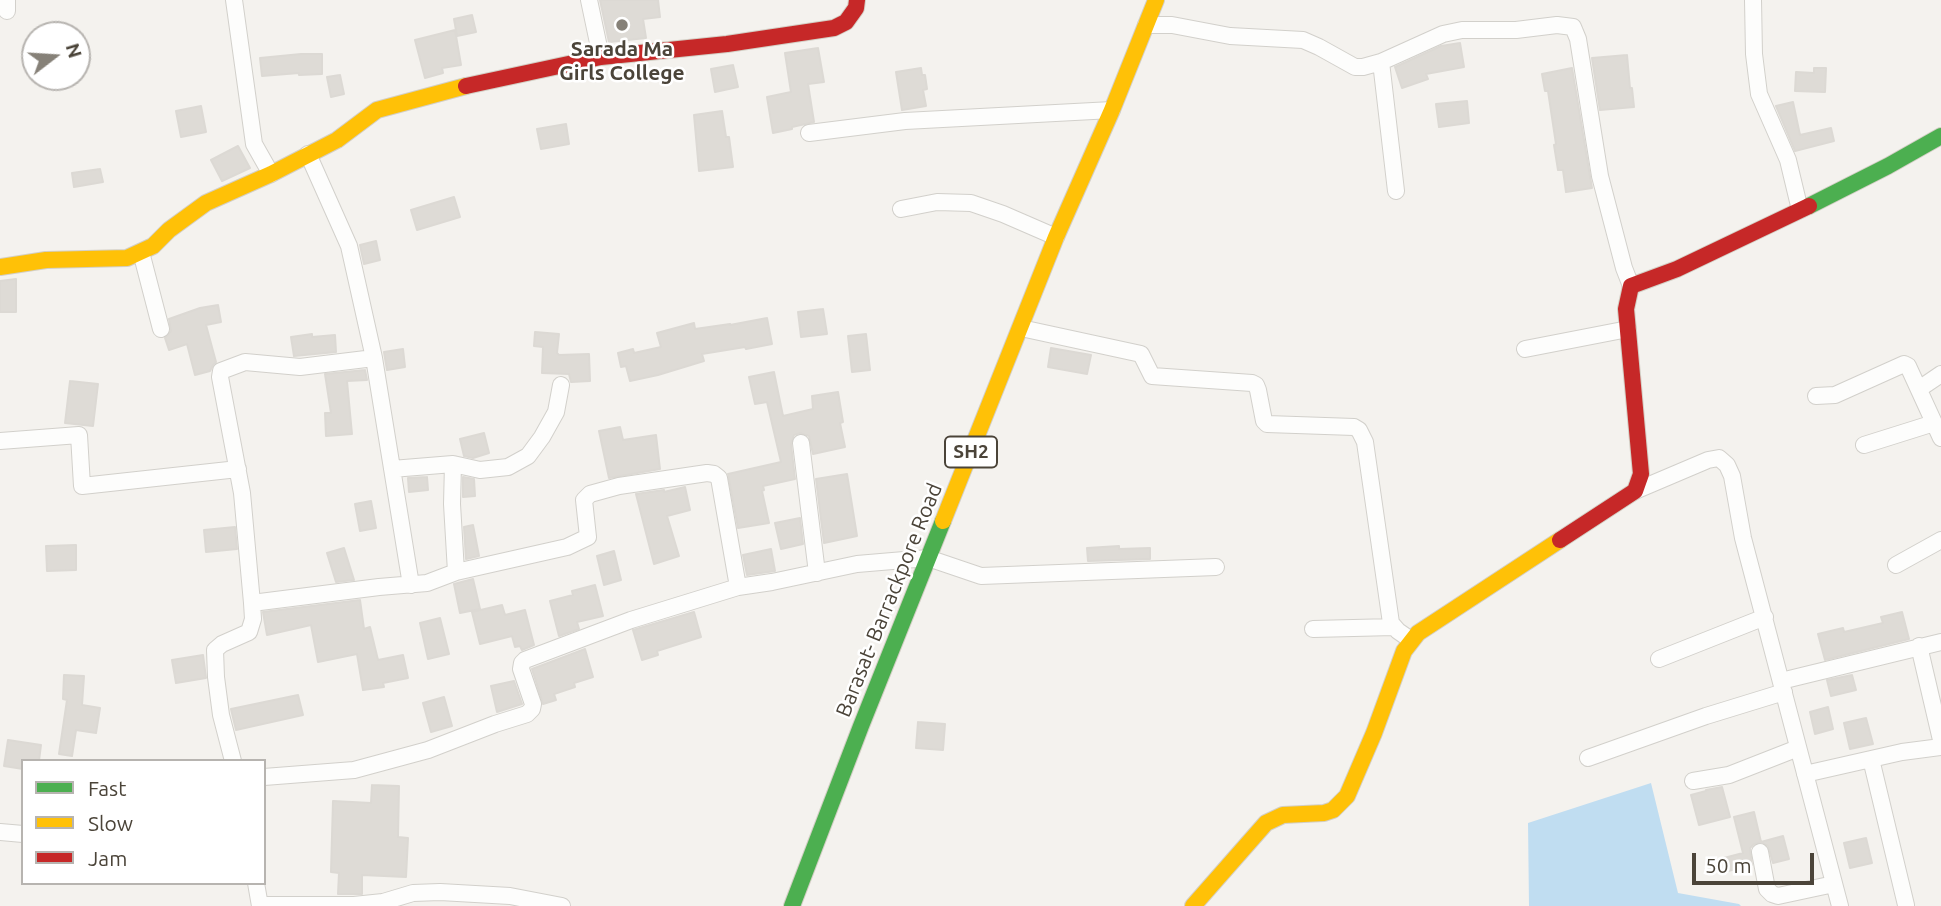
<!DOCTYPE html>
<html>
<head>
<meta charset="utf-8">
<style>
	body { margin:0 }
	#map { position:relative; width:1941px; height:906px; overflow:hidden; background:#f4f2ee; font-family:Ubuntu,sans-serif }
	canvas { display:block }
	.legend { position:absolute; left:21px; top:759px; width:245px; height:126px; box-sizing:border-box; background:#fff; border:2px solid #b7b4b0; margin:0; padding:9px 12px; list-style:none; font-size:21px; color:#4b4439 }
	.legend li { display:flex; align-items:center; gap:14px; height:35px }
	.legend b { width:35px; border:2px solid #b7b4b0 }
	.north { position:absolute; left:21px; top:21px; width:70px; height:70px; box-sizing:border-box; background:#fff; border:2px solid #b7b4b0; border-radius:50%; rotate:73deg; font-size:19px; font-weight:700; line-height:28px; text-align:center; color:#4b4439 }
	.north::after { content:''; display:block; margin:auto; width:24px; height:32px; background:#868178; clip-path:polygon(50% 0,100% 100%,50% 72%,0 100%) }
	.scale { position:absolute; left:1692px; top:853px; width:122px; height:32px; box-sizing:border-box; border:4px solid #4b4439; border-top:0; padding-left:9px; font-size:21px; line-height:24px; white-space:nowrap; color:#4b4439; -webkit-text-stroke:5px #fff; paint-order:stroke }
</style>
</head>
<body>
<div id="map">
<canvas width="1941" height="906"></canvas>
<ul class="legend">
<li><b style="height:9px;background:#4caf50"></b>Fast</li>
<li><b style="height:9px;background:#ffc107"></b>Slow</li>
<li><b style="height:9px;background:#c62828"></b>Jam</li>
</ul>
<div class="north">N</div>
<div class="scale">50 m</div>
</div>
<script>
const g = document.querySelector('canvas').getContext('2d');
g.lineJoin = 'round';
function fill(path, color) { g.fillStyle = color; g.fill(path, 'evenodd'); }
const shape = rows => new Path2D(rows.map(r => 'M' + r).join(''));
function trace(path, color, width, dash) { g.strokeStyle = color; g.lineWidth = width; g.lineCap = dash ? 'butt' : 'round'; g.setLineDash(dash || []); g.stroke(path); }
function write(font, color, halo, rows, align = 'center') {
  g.font = font + ' Ubuntu,sans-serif'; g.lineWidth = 5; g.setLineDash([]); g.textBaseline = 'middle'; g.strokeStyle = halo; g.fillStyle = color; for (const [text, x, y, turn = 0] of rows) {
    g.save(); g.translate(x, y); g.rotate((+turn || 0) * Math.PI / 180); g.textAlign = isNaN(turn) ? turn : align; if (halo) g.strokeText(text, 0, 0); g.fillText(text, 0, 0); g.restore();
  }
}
fill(shape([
	[1651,783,1678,893,1739,904,1741,906,1529,906,1528,823]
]), '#c0ddf1');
const building = shape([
	[600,0,658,0,660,17,643,19,646,38,609,42,600,0],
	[472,15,476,32,457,36,454,19,472,15],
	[455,30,461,65,442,68,443,73,425,78,415,40,455,30],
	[1460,43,1464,67,1426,74,1428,79,1402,88,1395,67,1441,46,1460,43],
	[818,48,824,82,808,84,814,122,792,127,792,129,773,133,767,97,791,92,785,53,818,48],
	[301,54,322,54,322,74,299,75,299,73,262,76,260,58,301,54],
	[1627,55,1630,88,1632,88,1634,107,1600,110,1592,58,1627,55],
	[733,65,738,87,715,92,711,69,733,65],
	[921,68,922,75,925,75,927,89,923,90,926,106,902,110,896,72,921,68],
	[1572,68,1592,188,1566,192,1563,170,1558,170,1554,145,1556,144,1548,91,1545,91,1542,74,1572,68],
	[1814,68,1826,68,1825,92,1795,91,1796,72,1814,73,1814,68],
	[340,75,344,94,331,97,327,77,340,75],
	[1467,101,1469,123,1439,127,1436,104,1467,101],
	[1793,102,1800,135,1831,128,1834,141,1795,151,1776,106,1793,102],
	[201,106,206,132,181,137,176,111,201,106],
	[722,111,726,137,729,137,733,167,699,171,694,115,722,111],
	[566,124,569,144,541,149,537,129,566,124],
	[238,146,250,168,222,181,211,160,238,146],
	[100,169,103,182,74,187,72,173,100,169],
	[454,197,460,217,417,230,411,210,454,197],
	[376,241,380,260,364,264,360,245,376,241],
	[16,279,16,312,0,312,0,281,16,279],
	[218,305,221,322,206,325,216,362,213,365,210,371,195,375,187,344,169,350,165,338,171,331,169,319,200,308,218,305],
	[823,309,827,334,801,337,798,312,823,309],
	[767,318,772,344,746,349,745,347,702,354,704,361,658,375,630,381,626,366,621,367,618,353,633,349,634,353,661,347,657,333,694,323,695,329,730,324,730,325,767,318],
	[535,332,559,334,557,353,559,355,589,354,590,381,571,382,569,374,542,373,543,347,534,346,535,332],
	[312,334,312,337,335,335,336,352,294,356,291,337,312,334],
	[866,334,870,370,852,372,848,336,866,334],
	[1051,348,1091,355,1087,374,1048,367,1051,348],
	[403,349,405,367,387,370,384,352,403,349],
	[365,370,367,380,347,381,352,434,326,436,325,413,331,413,325,374,365,370],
	[774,372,783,416,813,409,812,396,838,392,843,422,840,423,845,447,813,454,809,436,800,433,794,435,791,444,795,479,763,486,764,490,762,491,769,523,738,528,728,474,781,462,767,402,755,404,749,377,774,372],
	[70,381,98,384,93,426,65,423,70,381],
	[620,427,623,440,656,435,660,469,609,478,599,431,620,427],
	[484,433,489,453,473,458,464,456,460,439,484,433],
	[847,474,857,536,824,543,816,479,847,474],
	[427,477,428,490,409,492,408,478,427,477],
	[463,477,474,479,475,496,463,497,463,477],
	[685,487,690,510,667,516,679,556,654,564,636,494,664,490,664,492,685,487],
	[371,501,376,528,360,531,355,504,371,501],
	[800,518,803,544,781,549,775,523,800,518],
	[473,525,479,556,466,559,464,527,473,525],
	[235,527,237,549,206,552,204,530,235,527],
	[76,545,76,570,47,571,46,546,76,545],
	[1119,546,1119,549,1150,548,1150,559,1088,561,1087,548,1119,546],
	[344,548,354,580,336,582,327,553,344,548],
	[771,549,775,571,747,575,743,555,771,549],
	[614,551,621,580,604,585,597,556,614,551],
	[473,579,480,609,460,613,454,584,473,579],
	[595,585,603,616,577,622,579,629,559,636,550,601,573,595,572,591,595,585],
	[360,600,364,629,370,627,378,660,403,655,408,678,383,683,384,687,363,690,357,654,318,662,311,625,267,635,263,612,360,600],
	[502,605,505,615,525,610,534,645,522,650,520,646,515,647,512,636,480,644,472,612,502,605],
	[694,612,701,637,657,651,658,655,642,660,633,630,694,612],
	[1902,612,1909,639,1825,660,1818,634,1843,628,1844,632,1883,623,1881,617,1902,612],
	[440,618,449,654,428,659,420,623,440,618],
	[585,649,593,677,574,683,575,687,554,694,556,700,543,704,532,669,585,649],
	[203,655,206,678,176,683,172,660,203,655],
	[64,675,84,676,82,705,100,708,96,733,76,730,72,756,59,754,67,700,63,699,64,675],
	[1852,675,1856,690,1831,696,1827,680,1852,675],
	[514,681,522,704,497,712,491,686,514,681],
	[298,695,303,715,236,730,231,709,298,695],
	[444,697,452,726,431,732,423,703,444,697],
	[1828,707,1833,729,1815,734,1810,712,1828,707],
	[1866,718,1873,744,1850,749,1844,723,1866,718],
	[918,722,945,724,943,750,916,748,918,722],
	[8,740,41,745,39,761,23,761,23,769,4,766,8,740],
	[372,785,399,786,398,837,408,838,406,877,362,875,362,894,338,894,339,873,331,872,333,801,371,803,372,785],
	[1722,787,1730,817,1699,825,1691,795,1706,791,1706,790,1722,787],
	[1754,812,1761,842,1754,844,1750,848,1752,865,1728,871,1724,858,1743,853,1734,817,1754,812],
	[1783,836,1789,859,1773,863,1768,846,1761,842,1783,836],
	[1866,838,1872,863,1850,868,1844,843,1866,838]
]);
fill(building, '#dedbd6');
trace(building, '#dcd9d4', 2);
const street = shape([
	[234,0,254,144,271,174],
	[589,0,601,57],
	[1753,0,1754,54,1759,94,1788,160,1800,210],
	[7,11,7,0],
	[1146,25,1172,25,1230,36,1303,40,1319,47,1355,67,1363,67,1381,62,1443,34,1462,30,1516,30,1557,25,1573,27,1578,39,1600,176,1624,268,1631,286],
	[1381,62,1396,191],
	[809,133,905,121,1112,110],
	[308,154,349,246,374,358],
	[901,209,937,202,971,203,1003,214,1056,237],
	[141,252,161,329],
	[1021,328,1141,354,1152,376,1252,383,1256,385,1258,390,1264,421,1267,424,1354,427,1359,430,1365,442,1391,623,1398,631,1411,640],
	[1525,349,1628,329],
	[1919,389,1941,374],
	[1816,396,1835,395,1904,364,1908,366,1941,438],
	[0,441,79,435,82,486,238,469],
	[801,443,817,573],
	[1864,445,1934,423],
	[453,464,452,504,456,572],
	[392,469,453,464,480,470,508,467,528,456,542,437,556,412,561,385],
	[1635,491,1708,460,1719,458,1727,465,1732,476,1743,538,1840,906],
	[1896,565,1941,540],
	[252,603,242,493,220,377,221,371,245,362,300,367,374,358,411,585],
	[1313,629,1394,627],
	[1919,646,1941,740],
	[1659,659,1765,617],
	[1781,681,1941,642],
	[1588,758,1706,716,1784,692],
	[1871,759,1906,905],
	[233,761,221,715,216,677,215,650,222,644,249,632,253,619,252,603,379,587,427,583,456,572,567,547,588,537,584,500,590,494,619,486,707,473,714,474,719,478,738,587],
	[1805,774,1902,752,1941,747],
	[264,777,354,770,428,750,495,724,527,714,532,709,533,704,521,669,522,663,525,660,631,620,738,587,772,582,857,564,928,558,981,576,1216,567],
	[1693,781,1729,775,1798,748],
	[0,832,23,834],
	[1760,852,1767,889,1772,894,1778,896,1834,884],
	[256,883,260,906],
	[260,905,354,905,383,902,413,893,440,892,510,896,562,906]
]);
const fast = shape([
	[1809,206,1888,166,1941,136],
	[792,906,861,726,943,521]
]);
const slow = shape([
	[0,267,46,260,127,258,153,246,169,230,206,203,271,174,337,140,377,110,466,86],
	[943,521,1056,237,1112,110,1156,0],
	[1193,906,1266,823,1283,815,1324,813,1333,810,1347,796,1374,733,1404,651,1418,633,1560,540]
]);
const jam = shape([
	[466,86,601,57,727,44,834,28,846,22,856,8,857,0],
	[1560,540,1635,491,1641,474,1626,309,1631,286,1677,269,1809,206]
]);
trace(street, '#d2d0cb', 18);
trace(fast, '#d3cfc5', 18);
trace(slow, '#d3cfc5', 18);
trace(jam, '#d3cfc5', 18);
trace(street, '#fdfdfc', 16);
trace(fast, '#4caf50', 16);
trace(slow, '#ffc107', 16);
trace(jam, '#c62828', 16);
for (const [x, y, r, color] of [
	[622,25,7,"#868178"]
]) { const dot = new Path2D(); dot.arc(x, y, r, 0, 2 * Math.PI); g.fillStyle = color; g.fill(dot); trace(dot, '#fff', 2.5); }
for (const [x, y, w] of [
	[971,452,52]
]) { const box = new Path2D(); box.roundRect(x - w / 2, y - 15.5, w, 31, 5); g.fillStyle = '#fff'; g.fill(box); trace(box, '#4b4439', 2); }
write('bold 19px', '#4b4439', null, [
	["SH2",971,452]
]);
write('bold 21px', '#4b4439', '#fff', [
	["Sarada Ma",622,49],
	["Girls College",622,73]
]);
write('21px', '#4b4439', '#fff', [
	["Barasat- Barrackpore Road",889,600,-68]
]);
</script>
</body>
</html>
